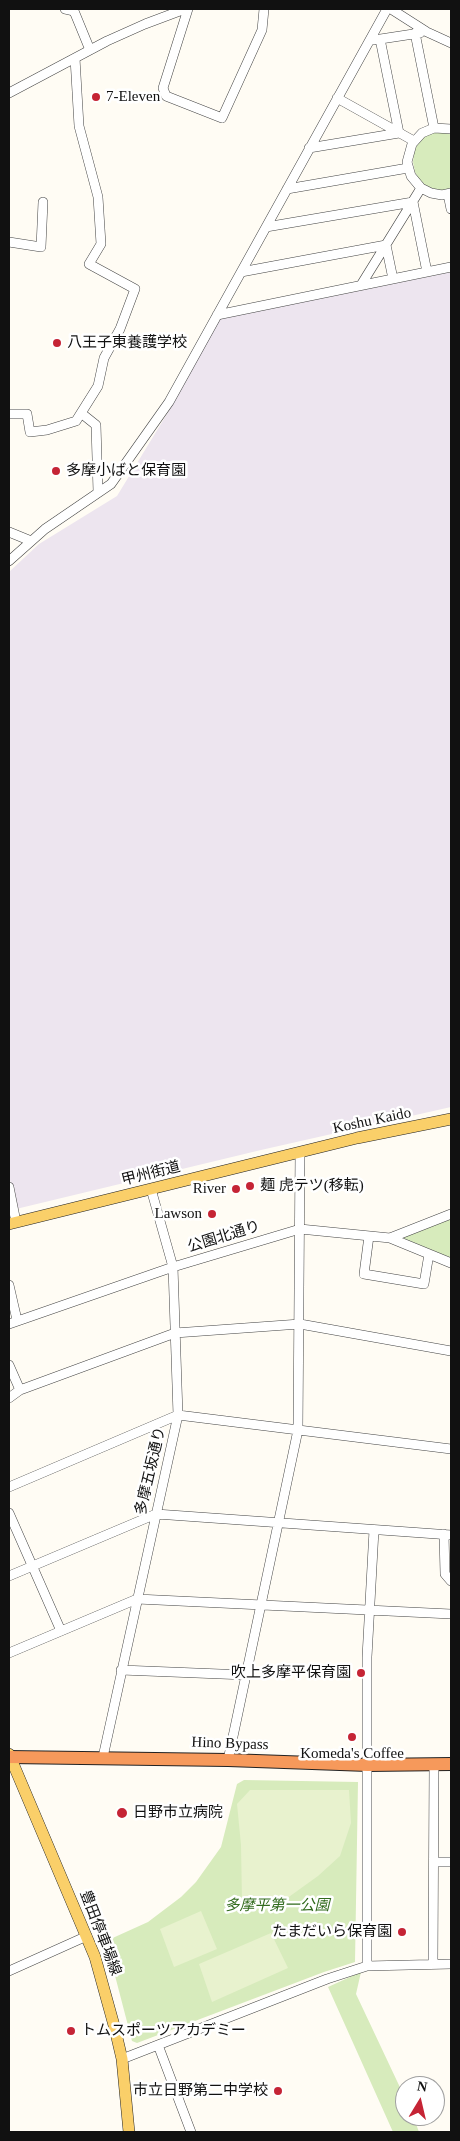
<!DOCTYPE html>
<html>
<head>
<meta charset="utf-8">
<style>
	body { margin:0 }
	#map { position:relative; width:460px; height:2141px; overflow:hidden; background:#fffcf4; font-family:"Times New Roman",serif }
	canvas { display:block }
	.frame { position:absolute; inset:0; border:10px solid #111; pointer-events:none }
	.north { position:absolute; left:395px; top:2076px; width:50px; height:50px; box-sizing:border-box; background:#fff; border:1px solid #a0a0a0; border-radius:50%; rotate:9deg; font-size:14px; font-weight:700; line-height:20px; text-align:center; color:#111 }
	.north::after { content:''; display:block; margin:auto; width:18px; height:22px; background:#c52435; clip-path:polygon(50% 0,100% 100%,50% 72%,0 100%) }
</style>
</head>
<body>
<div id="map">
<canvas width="460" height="2141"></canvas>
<div class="frame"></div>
<div class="north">N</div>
</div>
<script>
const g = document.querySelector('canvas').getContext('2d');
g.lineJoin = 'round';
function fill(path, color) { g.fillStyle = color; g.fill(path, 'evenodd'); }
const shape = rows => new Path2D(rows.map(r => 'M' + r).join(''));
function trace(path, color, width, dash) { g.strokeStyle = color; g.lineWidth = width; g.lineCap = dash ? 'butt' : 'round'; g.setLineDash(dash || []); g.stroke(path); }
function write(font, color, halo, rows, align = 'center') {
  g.font = font + ' "Times New Roman","Noto Sans JP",serif'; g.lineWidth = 5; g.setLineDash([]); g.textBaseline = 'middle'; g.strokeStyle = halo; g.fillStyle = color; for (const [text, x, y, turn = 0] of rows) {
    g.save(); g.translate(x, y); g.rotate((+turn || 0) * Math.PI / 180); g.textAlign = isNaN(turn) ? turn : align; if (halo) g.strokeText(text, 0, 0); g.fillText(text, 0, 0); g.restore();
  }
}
fill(shape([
	[451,272,451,1107,261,1150,16,1209,9,1175,9,572,39,544,117,496,170,409,220,319]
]), '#ede5ef');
fill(shape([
	[435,132,451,133,451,189,448,190,438,190,428,187,420,181,415,172,413,162,414,152,418,143,426,136],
	[451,1217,451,1258,400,1237],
	[244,1780,358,1782,355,1962,324,1972,137,2043,132,2041,106,1941,148,1922,181,1897,196,1882,221,1847,237,1784],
	[361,1972,356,1994,405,2098,405,2116,413,2116,419,2132,393,2132,328,1987]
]), '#d7ebbc');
fill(shape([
	[250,1790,349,1790,351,1823,340,1856,318,1876,286,1899,242,1901,241,1845,237,1804],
	[201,1911,217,1949,174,1967,160,1929],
	[271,1933,288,1968,212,2002,199,1964]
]), '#e8f2ce');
const minor = shape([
	[65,9,74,11,90,50],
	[188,9,163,88,166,96,222,118,262,30,264,9],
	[391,9,427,32,451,43],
	[415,33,434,128],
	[374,40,420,33],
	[9,93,107,41,145,24,185,9],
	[337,98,414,141],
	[451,129,434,128,422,133,412,144,407,162,411,176,421,188,431,193,442,195,451,193],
	[309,148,399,133,380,39],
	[287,189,408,168],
	[448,194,451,209],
	[266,227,413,202,427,272],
	[9,242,41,247,43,202],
	[241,272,386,245,393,279],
	[361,285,421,188],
	[217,315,451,267],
	[81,413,96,425,98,492],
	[9,414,27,414,30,432,47,430,76,421,98,386,104,358,120,329,135,289,89,264,101,244,98,197,79,126,75,58],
	[9,532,31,541],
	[9,561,45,529,111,484,169,402,387,9],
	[9,1187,16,1222],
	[369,1236,364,1274,424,1284,429,1254],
	[390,1238,451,1214],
	[9,1285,17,1320],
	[9,1324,173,1267,300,1229,390,1238,451,1263],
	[9,1365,20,1390],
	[9,1398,20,1390,175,1333,300,1324,451,1351],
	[9,1487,178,1415,451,1449],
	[9,1513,61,1631],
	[444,1534,445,1574,451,1581],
	[9,1576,156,1514,451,1535],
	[9,1653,137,1599,451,1614],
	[121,1670,246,1675],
	[103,1757,178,1415,173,1267,151,1189],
	[228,1760,298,1430,300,1152],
	[434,1862,451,1862],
	[433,1964,434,1764],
	[367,1966,367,1657,374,1530],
	[9,1971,87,1936],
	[158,2045,191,2132],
	[122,2059,327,1979,367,1966,451,1964]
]);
const major = shape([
	[9,1224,357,1138,451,1119],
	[9,1754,95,1957,115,2029,122,2059,129,2132]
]);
const highway = shape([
	[9,1757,228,1760,368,1765,451,1764]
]);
trace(minor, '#444', 10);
trace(major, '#222', 12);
trace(highway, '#222', 14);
trace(minor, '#fff', 9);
trace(major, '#facf69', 11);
trace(highway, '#f6995b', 12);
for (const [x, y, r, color] of [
	[96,97,5,"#c52435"],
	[57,343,5,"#c52435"],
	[56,471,5,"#c52435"],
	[250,1186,5,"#c52435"],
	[236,1189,5,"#c52435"],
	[212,1214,5,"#c52435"],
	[361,1673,5,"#c52435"],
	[352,1737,5,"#c52435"],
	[122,1813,6,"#c52435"],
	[402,1932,5,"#c52435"],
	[71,2031,5,"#c52435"],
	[278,2091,5,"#c52435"]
]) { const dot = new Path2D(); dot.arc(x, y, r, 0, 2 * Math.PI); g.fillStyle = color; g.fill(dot); trace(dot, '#fff', 2); }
write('15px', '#111', '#fff', [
	["7-Eleven",106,97],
	["八王子東養護学校",67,343],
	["多摩小ばと保育園",66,471],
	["麺 虎テツ(移転)",260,1186],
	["River",226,1189,"right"],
	["Lawson",202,1214,"right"],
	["吹上多摩平保育園",351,1673,"right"],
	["Komeda's Coffee",352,1754,"center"],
	["日野市立病院",133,1813],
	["たまだいら保育園",392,1932,"right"],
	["トムスポーツアカデミー",81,2031],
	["市立日野第二中学校",268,2091,"right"]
], 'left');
write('15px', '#111', '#fff', [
	["Koshu Kaido",372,1121,-12],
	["甲州街道",151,1174,-14],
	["公園北通り",224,1237,-17],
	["多摩五坂通り",151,1471,-77],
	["Hino Bypass",230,1744,2],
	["豊田停車場線",100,1933,69]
]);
write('italic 15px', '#326b1e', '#fff', [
	["多摩平第一公園",277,1906]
]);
</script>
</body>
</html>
